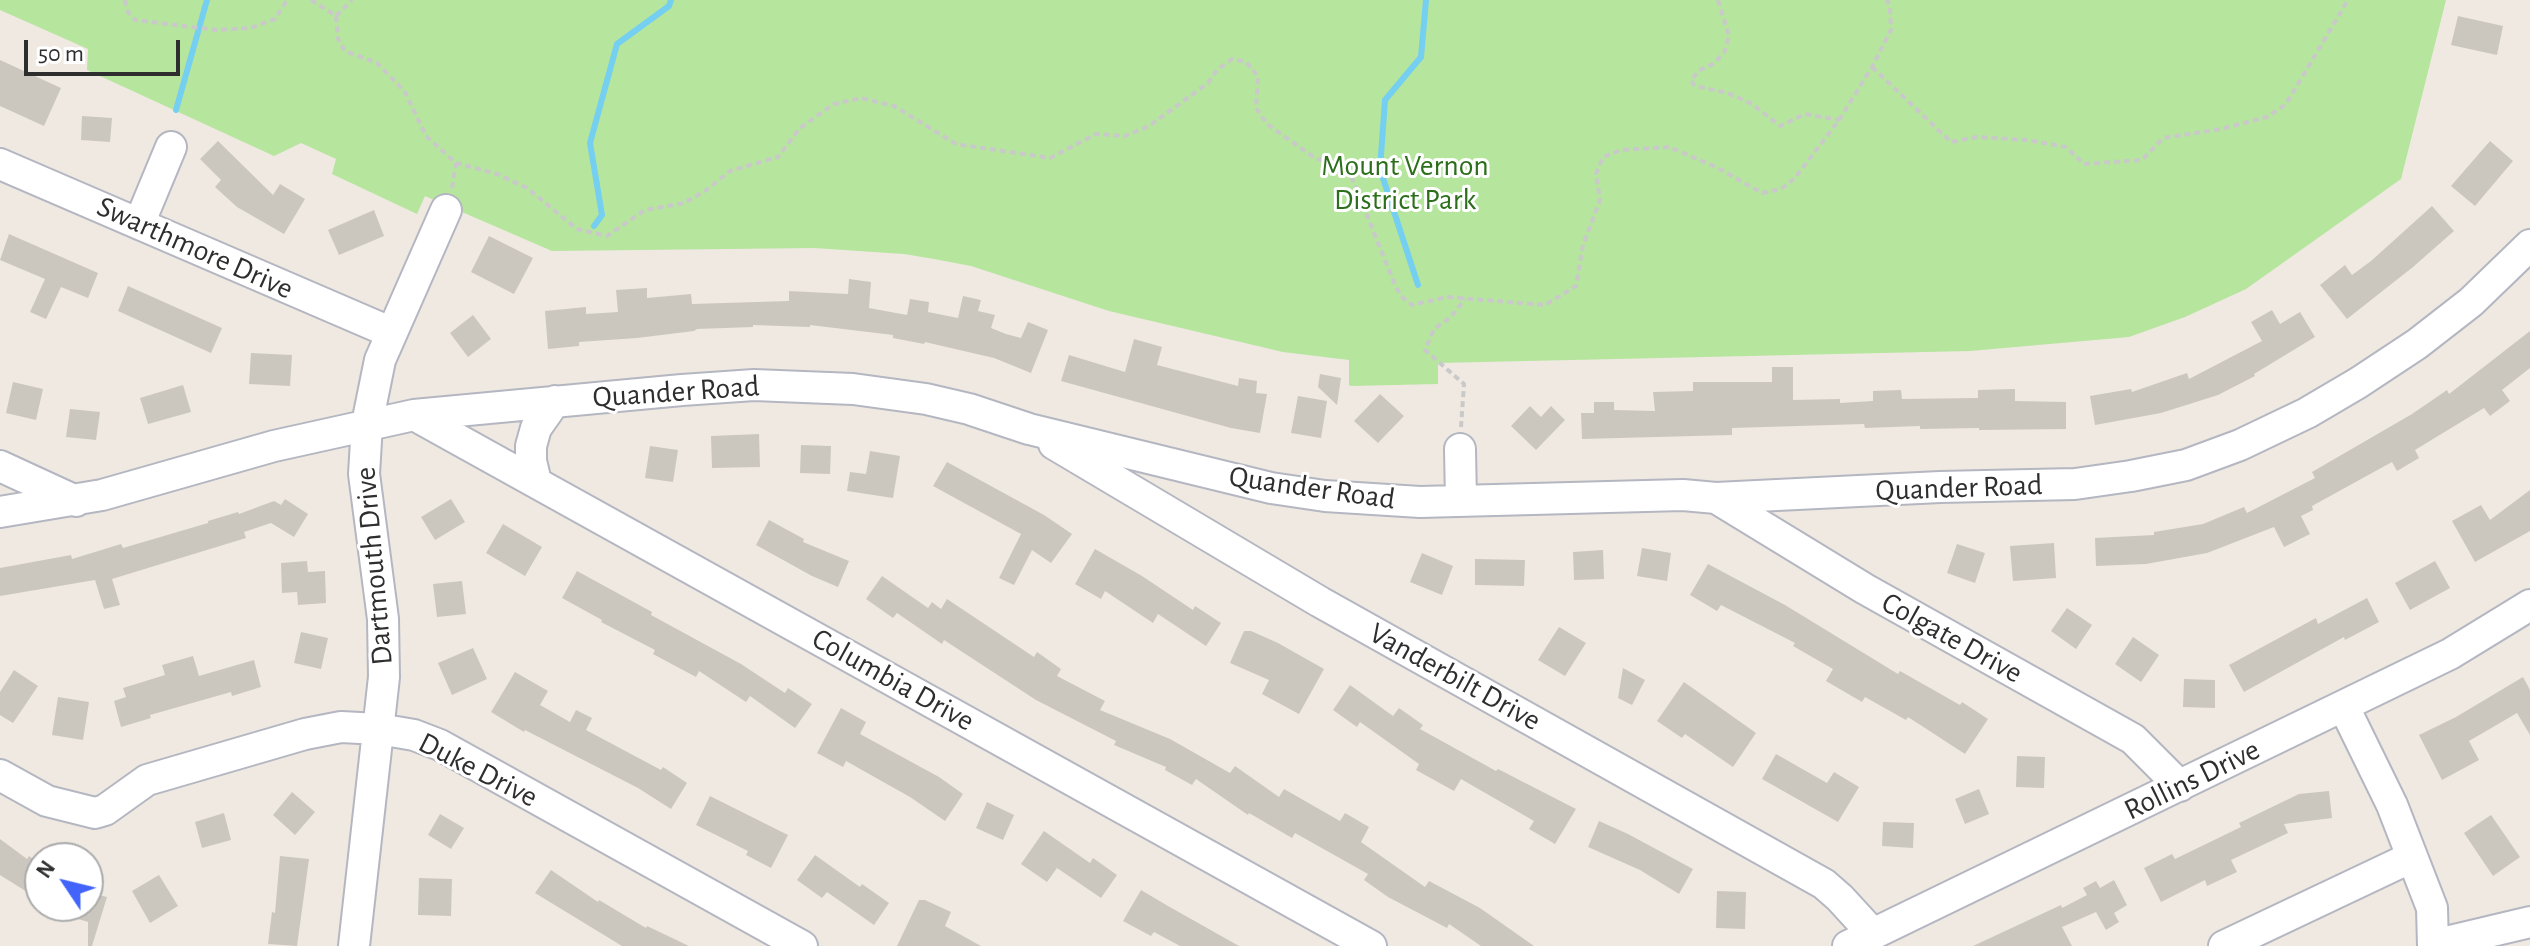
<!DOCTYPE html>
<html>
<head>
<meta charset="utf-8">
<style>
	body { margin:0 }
	#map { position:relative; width:2530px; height:946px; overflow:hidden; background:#efe9e1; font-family:"Alegreya Sans",sans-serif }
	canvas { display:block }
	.north { position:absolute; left:24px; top:842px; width:80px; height:80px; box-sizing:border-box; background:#fff; border:2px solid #ababab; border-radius:50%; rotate:305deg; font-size:22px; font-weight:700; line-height:32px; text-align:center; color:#2e2e2e }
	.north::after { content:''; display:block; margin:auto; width:28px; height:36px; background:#4264fb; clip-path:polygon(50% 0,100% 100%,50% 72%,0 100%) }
	.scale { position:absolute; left:24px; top:40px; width:156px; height:36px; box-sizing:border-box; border:4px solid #2e2e2e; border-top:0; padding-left:10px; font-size:24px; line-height:28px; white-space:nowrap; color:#2e2e2e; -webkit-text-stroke:6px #fff; paint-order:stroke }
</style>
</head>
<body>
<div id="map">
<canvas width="2530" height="946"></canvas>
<div class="north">N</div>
<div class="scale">50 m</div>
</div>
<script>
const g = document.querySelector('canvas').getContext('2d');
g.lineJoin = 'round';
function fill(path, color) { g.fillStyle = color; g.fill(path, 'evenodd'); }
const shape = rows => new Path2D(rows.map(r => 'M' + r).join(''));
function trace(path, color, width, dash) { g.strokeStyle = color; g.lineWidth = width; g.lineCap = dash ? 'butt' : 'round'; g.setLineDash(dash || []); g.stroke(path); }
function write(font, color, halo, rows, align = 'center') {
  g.font = font + ' "Alegreya Sans",sans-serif'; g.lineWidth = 6; g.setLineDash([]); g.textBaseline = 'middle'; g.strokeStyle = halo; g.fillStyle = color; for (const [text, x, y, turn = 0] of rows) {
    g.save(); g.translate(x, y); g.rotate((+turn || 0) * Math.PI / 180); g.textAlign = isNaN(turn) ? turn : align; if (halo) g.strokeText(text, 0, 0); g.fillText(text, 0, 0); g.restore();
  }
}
fill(shape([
	[0,0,2446,0,2401,179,2246,289,2185,317,2129,337,1970,351,1438,363,1438,384,1351,386,1349,385,1349,360,1283,352,1109,311,971,266,934,259,904,254,814,248,552,251,425,196,417,214,332,174,336,159,301,143,274,156,87,70,88,49,0,10]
]), '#b6e59e');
trace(shape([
	[176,110,207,0],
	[594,226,602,215,590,143,617,44,669,6,671,0],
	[1418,285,1380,169,1385,100,1421,57,1426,0]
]), '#75cff0', 6);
fill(shape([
	[2458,16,2503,26,2497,55,2451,45],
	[0,60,61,88,44,126,0,106],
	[82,116,112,118,110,142,81,140],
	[218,141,273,195,280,184,305,199,284,234,237,207,215,187,221,180,200,159],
	[2490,141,2513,161,2475,206,2451,186],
	[2432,206,2454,231,2413,267,2347,319,2320,285,2345,265,2352,275,2371,261],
	[374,210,384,236,339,255,328,230],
	[9,234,98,273,88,298,61,287,46,319,30,312,45,279,0,260],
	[489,236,533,258,514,294,471,272],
	[849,279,871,282,869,308,907,315,910,299,929,302,928,312,958,318,963,296,981,300,978,311,995,315,991,328,1006,334,1021,338,1028,322,1048,330,1031,373,994,358,925,342,924,344,893,338,893,335,810,325,810,327,753,325,753,327,697,329,694,331,637,338,579,342,579,346,548,349,545,311,586,307,586,314,618,312,616,290,647,288,647,298,691,294,692,304,789,301,789,291,848,294],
	[128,286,222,328,211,353,118,311],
	[2272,310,2280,324,2300,312,2315,337,2254,374,2255,376,2218,395,2161,413,2095,425,2090,396,2131,389,2132,392,2187,373,2189,379,2262,341,2251,322],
	[473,315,491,339,468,357,450,333],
	[2530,331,2530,368,2502,390,2510,401,2490,416,2484,408,2415,450,2419,458,2397,471,2392,462,2312,506,2313,510,2301,516,2310,534,2284,547,2274,527,2207,553,2146,564,2096,566,2095,538,2154,535,2154,532,2203,524,2244,507,2247,513,2315,478,2312,472,2412,414,2447,390,2449,394],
	[1134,339,1162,347,1157,365,1238,386,1239,378,1257,381,1256,393,1267,394,1260,433,1231,428,1061,381,1069,355,1125,372],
	[251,353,292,355,290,386,249,384],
	[1772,367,1793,367,1793,400,1840,399,1840,403,1873,401,1873,391,1901,390,1902,399,1978,398,1978,390,2015,389,2015,401,2066,402,2066,429,1979,430,1979,428,1920,429,1920,426,1865,428,1864,424,1732,428,1732,435,1582,439,1581,413,1594,413,1594,402,1614,402,1614,410,1655,411,1653,392,1693,391,1693,382,1772,382],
	[1320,374,1341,378,1337,405,1318,387],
	[13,382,43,389,36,420,6,413],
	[183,385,191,412,148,424,140,398],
	[1380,394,1404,416,1378,443,1354,421],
	[1298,396,1327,401,1321,438,1291,433],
	[1530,406,1541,417,1551,406,1565,420,1536,450,1511,426],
	[70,409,100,412,96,440,66,437],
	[759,434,760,467,712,468,711,436],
	[801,445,831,446,830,474,800,473],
	[650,446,678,450,673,482,645,478],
	[870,451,900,456,893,498,847,491,850,472,866,474],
	[947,462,1044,515,1072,534,1051,563,1032,550,1014,585,999,578,1021,534,933,486],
	[2530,490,2530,531,2475,562,2452,521,2481,505,2490,520],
	[285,499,308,514,294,537,271,523,244,532,246,538,112,579,120,605,104,609,95,580,0,596,0,568,71,555,72,559,121,544,123,548,208,523,208,521,238,512,239,514,274,501,281,505],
	[451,499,465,522,435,540,421,517],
	[769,520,804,539,803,542,849,561,838,587,812,576,756,545],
	[503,524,542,547,525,576,486,553],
	[2054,543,2056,578,2013,581,2010,546],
	[1957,544,1985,553,1975,583,1947,573],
	[1642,548,1671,553,1667,581,1637,576],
	[1095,549,1142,576,1193,610,1195,606,1221,623,1206,646,1158,614,1153,623,1105,591,1101,599,1075,584],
	[1603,550,1604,579,1574,580,1573,552],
	[1422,553,1453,566,1442,595,1410,582],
	[1475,559,1525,560,1524,586,1475,585],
	[307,561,308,572,325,571,326,603,298,605,297,592,282,593,281,563],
	[2435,561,2450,588,2410,610,2395,583],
	[1708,564,1785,605,1898,674,1900,671,1960,705,1962,702,1988,719,1965,754,1908,717,1906,720,1865,697,1862,702,1826,681,1833,669,1793,646,1795,643,1721,605,1717,611,1690,595],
	[577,571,652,612,651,615,741,664,785,693,788,688,812,704,795,728,750,696,746,702,699,671,696,677,653,654,655,650,601,622,602,620,562,598],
	[882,576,928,608,932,602,941,609,947,599,1034,657,1037,652,1061,669,1057,676,1105,701,1100,710,1170,739,1230,773,1235,766,1279,797,1284,789,1340,821,1345,813,1369,827,1361,842,1425,887,1429,881,1480,908,1534,946,1481,946,1449,924,1447,928,1388,897,1364,880,1368,874,1295,833,1292,838,1249,813,1248,815,1196,779,1192,785,1165,770,1166,767,1114,745,1116,741,1036,700,944,640,942,644,897,613,893,618,866,599],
	[462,581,466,614,437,617,433,584],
	[2367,598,2379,622,2345,640,2344,637,2244,692,2229,665,2316,618,2318,624],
	[2067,608,2092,625,2076,649,2051,631],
	[1559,627,1586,643,1565,676,1538,660],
	[1244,631,1251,631,1278,643,1324,669,1299,714,1262,694,1269,680,1230,663],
	[301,632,328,638,321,669,294,663],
	[2133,637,2159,655,2141,682,2115,664],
	[473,648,487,679,452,695,438,663],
	[193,656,199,676,254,660,261,687,232,696,231,692,150,715,151,718,121,727,114,701,126,697,123,688,165,675,162,665],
	[1623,668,1645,680,1632,705,1618,698],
	[14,670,38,686,13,723,0,715,0,692],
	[515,672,548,691,540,705,570,722,576,710,592,718,586,730,661,770,663,767,687,783,671,809,638,788,525,730,524,732,491,712],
	[2523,677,2530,690,2530,735,2517,713,2469,741,2479,760,2442,780,2419,735,2456,717],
	[2184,679,2215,680,2215,708,2183,707],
	[1684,682,1756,733,1733,767,1685,734,1682,738,1657,721],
	[1350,685,1393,716,1399,708,1423,725,1420,729,1496,771,1498,769,1576,809,1555,844,1529,829,1534,821,1461,779,1454,791,1416,770,1419,764,1360,722,1357,727,1333,710],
	[58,697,89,702,83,740,52,735],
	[841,708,866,722,860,734,939,777,963,794,945,821,910,797,846,761,843,767,817,753],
	[1776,754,1827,783,1834,772,1859,787,1838,822,1762,779],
	[2017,756,2045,757,2044,788,2016,787],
	[1979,789,1989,814,1965,824,1955,799],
	[2329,791,2332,818,2284,824,2288,833,2231,860,2237,872,2207,886,2205,880,2161,902,2144,868,2172,854,2175,859,2241,827,2239,823,2299,794],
	[292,792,315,812,295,835,273,815],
	[710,796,788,835,771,868,746,855,748,851,696,825],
	[987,802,1014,815,1003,840,976,828],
	[224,813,231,840,202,848,195,822],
	[440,814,464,828,451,849,428,835],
	[2491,815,2520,857,2493,876,2464,833],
	[1599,821,1628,834,1693,869,1679,894,1640,870,1588,847],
	[1883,822,1914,823,1913,848,1882,846],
	[1044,831,1090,863,1093,858,1117,875,1101,898,1057,868,1047,882,1021,864],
	[0,839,27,859,29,856,40,864,40,900,0,875],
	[815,855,860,887,862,884,889,903,874,925,827,892,822,898,797,880],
	[280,856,309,859,297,946,268,944,272,912,275,913],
	[551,870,598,902,599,900,646,928,647,926,689,946,622,946,535,893],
	[159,875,178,906,150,923,132,891],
	[419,878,452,879,451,916,418,915],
	[2114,880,2127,905,2114,913,2119,922,2106,930,2096,912,2062,927,2072,946,1973,946,2061,905,2062,908,2087,895,2083,888,2096,881,2100,888],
	[1141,890,1168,906,1239,946,1180,946,1154,932,1151,936,1123,921],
	[1717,891,1746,892,1745,929,1716,928],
	[88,892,107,897,92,946,88,946,88,922,49,910,49,906,88,906],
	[919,900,925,900,951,912,945,926,981,946,897,946]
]), '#cbc7bf');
const minor = shape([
	[0,164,390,332],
	[139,224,171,147],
	[414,415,1371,946],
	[1054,444,1320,602,1824,884,1840,898,1873,934],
	[1460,449,1461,501],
	[0,466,76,501],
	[536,482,531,461,531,446,536,428,555,401],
	[1716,498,1865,589,2133,739,2180,786],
	[0,512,102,495,274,446,414,415,682,390,754,385,853,389,926,399,969,409,1029,429,1271,488,1325,496,1420,502,1683,495,1716,498,1940,487,2075,484,2131,476,2186,465,2240,445,2307,413,2358,383,2417,344,2471,302,2530,245],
	[2344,707,2392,805,2432,908,2433,946],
	[0,775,47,801,95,813,105,810,147,780,305,734,341,727,379,729,414,735,440,745,802,946],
	[2433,945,2530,922],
	[354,946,384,677,383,619,364,474,367,424,380,360,446,210],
	[1848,946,2450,654,2530,605],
	[2224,946,2412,857]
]);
trace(minor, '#b4b7c1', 34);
trace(shape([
	[125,0,128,12,135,20,217,30,250,28,275,19,286,2,290,0],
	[311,0,336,16,338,39,345,51,377,63,405,92,426,136,456,163,497,174,527,188,577,229,607,236,645,210,684,203,705,191,730,171,778,157,800,128,834,104,861,98,894,106,956,144,1050,158,1096,134,1125,136,1149,126,1208,83,1217,70,1232,59,1246,62,1258,76,1256,108,1267,124,1315,158,1339,166,1350,173,1395,285,1401,296,1412,305,1447,297,1545,305,1576,286,1583,245,1600,200,1596,174,1603,157,1621,150,1669,147,1716,167,1762,193,1781,189,1795,178,1839,120,1872,67,1891,30,1890,8,1887,0],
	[1718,0,1729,36,1724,53,1713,64,1698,71,1691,81,1695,86,1728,93,1752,104,1780,126,1805,114,1839,120],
	[336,16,352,0],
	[1872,67,1951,142,1977,137,2027,140,2066,147,2084,164,2142,160,2163,138,2221,129,2267,117,2286,104,2348,0],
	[452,188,456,163],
	[1461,427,1464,384,1425,350,1434,329,1451,317,1465,299]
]), '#c9c9c9', 4, [6, 4]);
trace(minor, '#fff', 30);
write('30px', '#2c6e1b', '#fff', [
	["Mount Vernon",1405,166],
	["District Park",1405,200]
]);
write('30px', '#2e2e2e', '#fff', [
	["Swarthmore Drive",195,248,24],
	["Quander Road",676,392,-4],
	["Quander Road",1312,488,8],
	["Quander Road",1959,488,-2],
	["Dartmouth Drive",374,566,-95],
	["Colgate Drive",1952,638,29],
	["Vanderbilt Drive",1455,677,29],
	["Columbia Drive",893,680,29],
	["Duke Drive",478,770,27],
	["Rollins Drive",2192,780,-26]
]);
</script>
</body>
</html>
